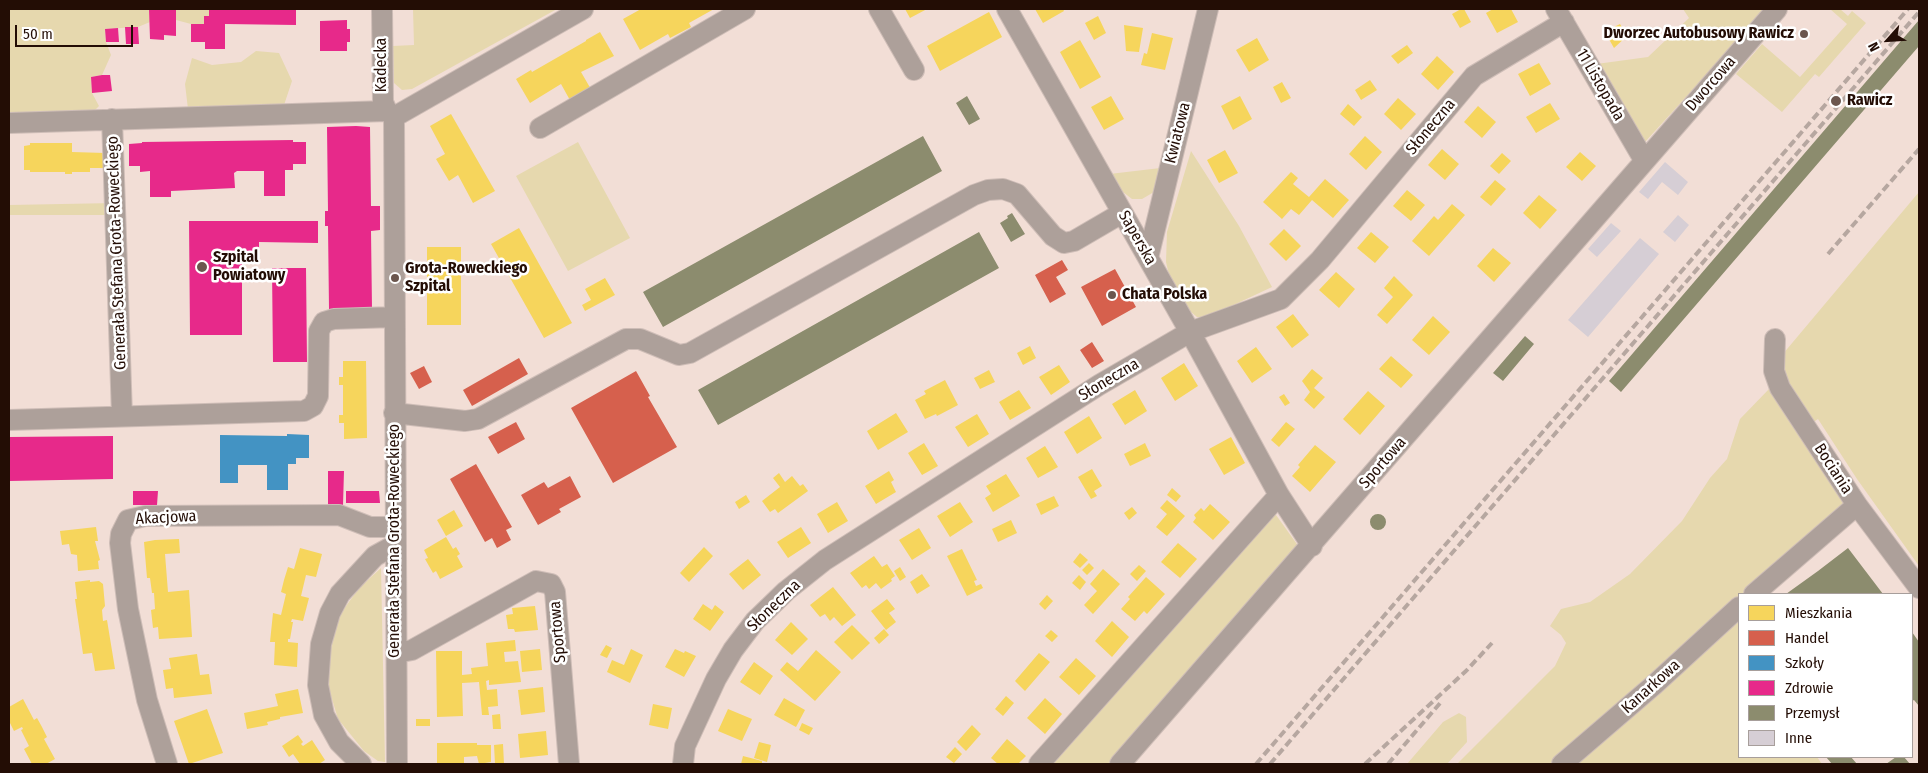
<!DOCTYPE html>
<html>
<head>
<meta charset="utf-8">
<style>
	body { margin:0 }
	#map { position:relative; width:1928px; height:773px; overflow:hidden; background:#f2ded6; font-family:"Fira Sans Condensed",sans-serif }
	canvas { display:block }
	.frame { position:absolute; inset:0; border:10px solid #230d05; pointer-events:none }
	.legend { position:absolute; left:1738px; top:593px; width:175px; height:165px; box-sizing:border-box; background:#fff; border:1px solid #a79e9b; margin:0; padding:6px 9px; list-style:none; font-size:15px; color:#230d05 }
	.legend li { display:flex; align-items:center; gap:10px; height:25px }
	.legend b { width:25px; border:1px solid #a79e9b }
	.north { position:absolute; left:1863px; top:15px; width:50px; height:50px; -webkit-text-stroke:4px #fff; paint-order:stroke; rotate:244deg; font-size:14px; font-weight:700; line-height:20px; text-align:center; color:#230d05 }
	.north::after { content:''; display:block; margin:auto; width:18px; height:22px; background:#230d05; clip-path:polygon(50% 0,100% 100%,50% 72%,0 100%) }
	.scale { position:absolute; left:15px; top:25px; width:118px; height:22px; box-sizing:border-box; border:2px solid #230d05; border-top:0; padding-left:6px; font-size:15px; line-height:18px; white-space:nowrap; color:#230d05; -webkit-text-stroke:4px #fff; paint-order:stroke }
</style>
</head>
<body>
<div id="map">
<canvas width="1928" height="773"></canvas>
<div class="frame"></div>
<ul class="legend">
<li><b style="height:14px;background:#f6d55c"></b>Mieszkania</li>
<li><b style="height:14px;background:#d6604d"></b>Handel</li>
<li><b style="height:14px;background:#4393c3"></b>Szkoły</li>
<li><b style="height:14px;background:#e7298a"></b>Zdrowie</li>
<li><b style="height:14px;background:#8c8c6e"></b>Przemysł</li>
<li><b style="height:14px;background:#d6ced5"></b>Inne</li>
</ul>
<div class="north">N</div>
<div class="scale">50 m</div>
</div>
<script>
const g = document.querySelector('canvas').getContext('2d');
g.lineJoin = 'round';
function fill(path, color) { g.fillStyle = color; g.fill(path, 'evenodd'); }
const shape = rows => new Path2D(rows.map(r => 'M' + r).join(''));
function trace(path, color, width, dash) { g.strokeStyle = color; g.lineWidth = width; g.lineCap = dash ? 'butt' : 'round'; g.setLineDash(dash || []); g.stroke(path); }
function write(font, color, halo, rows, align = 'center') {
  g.font = font + ' "Fira Sans Condensed",sans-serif'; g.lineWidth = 5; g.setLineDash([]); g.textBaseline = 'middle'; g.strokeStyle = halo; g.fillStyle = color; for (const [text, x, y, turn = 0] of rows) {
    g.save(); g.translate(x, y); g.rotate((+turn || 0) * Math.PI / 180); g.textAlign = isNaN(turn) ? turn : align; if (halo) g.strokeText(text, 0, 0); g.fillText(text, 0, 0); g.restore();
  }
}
fill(shape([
	[9,9,149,9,150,22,138,27,105,29,106,42,111,55,102,75,91,77,92,93,99,106,85,120,9,123],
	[176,9,209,9,209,16,204,24,191,24,176,20],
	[413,9,557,9,412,89,402,90,394,83,393,46,414,45],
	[1683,9,1766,9,1645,142,1589,65,1648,57,1689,18],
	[1830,9,1840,9,1848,16,1852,11,1866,23,1819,77,1815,74,1782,112,1736,74,1762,44,1800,77,1847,24],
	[256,51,279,53,292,81,284,105,188,109,185,84,192,58,212,65,241,62],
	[578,142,630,238,568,271,516,176],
	[1191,151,1239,226,1272,287,1208,317,1197,317,1184,306,1170,279,1166,262,1167,232],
	[1169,167,1154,192,1142,199,1132,199,1101,175],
	[1919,192,1919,566,1857,479,1818,419,1806,427,1857,505,1746,594,1739,594,1739,757,1817,757,1822,764,1457,764,1555,666,1566,643,1561,635,1550,626,1561,609,1590,602,1630,574,1682,521,1710,478,1727,459,1740,419,1769,389,1780,388,1777,361],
	[115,203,115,215,9,215,9,205],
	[1276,515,1299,547,1286,566,1108,764,1046,764,1269,516],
	[381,568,385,762,378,761,364,751,338,719,326,679,330,647,341,613,359,588],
	[1459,713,1466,717,1467,742,1447,764,1407,764,1443,722]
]), '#e6d8ae');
fill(shape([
	[641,9,714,9,689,23,691,27,670,38,668,34,640,50,623,19],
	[905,9,927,9,910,18],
	[1035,9,1063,9,1064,11,1043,23],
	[1461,9,1464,9,1471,22,1460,28,1452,14],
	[1493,9,1511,9,1518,22,1497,33,1486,13],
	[989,12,1002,37,940,71,927,46],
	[1098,16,1106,33,1094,40,1085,23],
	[1620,24,1627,36,1614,48,1606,34,1613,30,1612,28],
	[1124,25,1143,28,1139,52,1126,51],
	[600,32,614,56,581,72,592,91,571,102,561,84,530,103,516,79,531,70,532,72,586,41,586,40],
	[1152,33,1173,38,1165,70,1141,65,1144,53,1147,54],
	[1257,38,1269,60,1249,72,1236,50],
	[1080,40,1101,77,1080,89,1060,52],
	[1407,45,1413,53,1398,64,1391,56],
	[1437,56,1454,72,1438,90,1421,74],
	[1539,63,1551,84,1530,96,1518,74],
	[1370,80,1377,90,1361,100,1355,90],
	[1282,82,1291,98,1281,103,1273,87],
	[1111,96,1124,119,1104,130,1091,107],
	[1240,96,1252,119,1233,130,1221,106],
	[1398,98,1416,114,1401,130,1384,114],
	[1550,103,1560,119,1536,133,1526,117],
	[1348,104,1362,117,1354,126,1340,114],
	[1478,106,1496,122,1482,138,1464,122],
	[451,114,495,191,473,203,458,175,449,181,436,159,445,154,430,126],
	[1365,136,1382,152,1366,170,1349,154],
	[30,143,72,143,72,152,105,153,105,168,90,168,90,172,72,172,72,174,65,174,65,172,30,172,30,170,24,170,24,146,30,145],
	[1442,149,1459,164,1445,180,1428,165],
	[1225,150,1238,173,1219,183,1207,160],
	[1580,152,1596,166,1582,181,1566,167],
	[1502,153,1511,161,1499,174,1490,166],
	[1291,172,1298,178,1293,184,1309,197,1325,179,1349,200,1333,218,1312,200,1299,215,1291,209,1282,219,1263,202],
	[1495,180,1506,189,1491,206,1480,197],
	[1407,190,1425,205,1411,221,1393,206],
	[1539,195,1557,210,1540,229,1523,213],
	[1452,204,1465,215,1429,256,1412,241,1434,216,1438,220],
	[519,228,572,323,544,338,491,244],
	[1284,229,1301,246,1286,261,1269,244],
	[1371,232,1389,247,1375,263,1357,248],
	[427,247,461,247,461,325,427,325],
	[1493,248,1511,263,1494,282,1477,266],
	[1336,272,1355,289,1339,308,1319,290],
	[1394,276,1413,295,1387,324,1377,315,1393,297,1384,288],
	[605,278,615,295,585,311,582,305,591,300,585,289],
	[1293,314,1309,335,1292,348,1276,327],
	[1433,316,1450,332,1429,355,1412,340],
	[1030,346,1036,358,1023,365,1017,353],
	[1256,347,1272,369,1252,383,1237,361],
	[1391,356,1413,375,1401,388,1379,369],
	[343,361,366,361,367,438,344,439,344,423,339,423,339,415,343,415,343,385,339,385,339,377,343,377],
	[1184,363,1198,386,1175,401,1161,378],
	[1059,365,1070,382,1051,395,1039,377],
	[1312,369,1323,378,1314,388,1325,397,1314,409,1304,400,1310,392,1302,381],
	[989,370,995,382,980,389,974,378],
	[945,380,958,405,937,416,936,414,925,419,915,400,926,394,924,391],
	[1019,390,1031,408,1010,420,999,402],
	[1135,390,1147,411,1125,425,1112,404],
	[1368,391,1385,406,1360,435,1343,419],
	[1284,394,1290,403,1285,406,1279,397],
	[896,413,908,432,878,450,867,431],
	[977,414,989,434,968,447,955,427],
	[1089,416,1102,438,1077,454,1064,432],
	[1286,422,1295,429,1279,447,1271,440],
	[1231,437,1245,463,1224,475,1209,449],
	[924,443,938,466,922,475,908,453],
	[1145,443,1151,456,1130,466,1124,454],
	[1315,445,1336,462,1310,492,1292,476,1300,467,1298,465],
	[1045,446,1058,467,1038,478,1026,458],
	[1092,469,1102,486,1094,491,1097,496,1091,499,1078,477],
	[889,471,894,480,891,482,896,492,876,504,865,486],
	[779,473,785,482,792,476,800,486,803,484,808,491,778,513,775,509,770,512,762,501,780,487,773,478],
	[1006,474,1020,496,993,512,985,498,991,494,986,486],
	[1172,488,1181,496,1176,502,1167,495],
	[746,495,750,502,739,509,735,502],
	[1054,496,1059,506,1041,515,1036,504],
	[1167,500,1185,516,1167,536,1156,527,1167,514,1160,508],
	[837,502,848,521,828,533,817,514],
	[960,502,973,522,950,537,937,516],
	[1210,504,1230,522,1213,540,1193,522,1196,518,1194,515,1201,508,1204,511],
	[1132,507,1137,513,1129,520,1124,513],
	[454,510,463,526,446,536,437,520],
	[1011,520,1017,533,998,542,992,529],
	[96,527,98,541,95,541,100,560,98,561,99,569,78,571,77,555,71,554,69,544,62,545,60,531],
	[801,527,811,543,788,558,777,542],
	[919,528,931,548,912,560,899,540],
	[446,537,453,549,456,547,460,554,457,556,463,567,440,579,436,571,433,573,425,559,428,558,424,550],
	[179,539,180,553,165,554,168,592,189,590,192,637,159,639,158,627,153,628,151,610,155,609,154,593,152,593,150,578,147,578,144,542,155,540],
	[1178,543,1197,559,1180,578,1161,562],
	[704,547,713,556,689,582,680,573],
	[300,548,322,554,316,577,306,575,301,596,309,598,303,621,292,619,291,622,293,622,290,639,288,639,288,642,298,643,297,667,274,665,275,642,270,642,273,613,281,615,286,594,281,592,284,580,288,567,294,569],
	[962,549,977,580,974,581,976,586,981,584,983,588,967,596,947,556],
	[1080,553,1088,560,1080,568,1073,562],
	[874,556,882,567,887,564,895,576,891,579,892,581,881,589,876,583,869,589,866,585,862,588,850,573],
	[748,559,761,575,743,590,729,574],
	[1089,563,1094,568,1087,575,1082,570],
	[1139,565,1146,571,1137,581,1130,574],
	[900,567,906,577,900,581,894,571],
	[1103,569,1120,584,1093,614,1084,605,1097,591,1090,584],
	[922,574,930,586,917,594,910,582],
	[1079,575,1086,582,1080,590,1072,583],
	[1146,577,1165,594,1147,614,1144,611,1135,621,1121,609,1130,599,1128,597],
	[90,580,90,582,99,581,103,584,105,606,102,610,103,621,107,620,115,669,95,671,92,653,83,654,75,599,77,599,75,582],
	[833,587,856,615,842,626,834,617,830,621,825,614,820,617,810,605],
	[1047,595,1053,601,1045,610,1039,604],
	[887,599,895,609,889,613,896,622,886,630,871,611],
	[703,604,712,610,715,605,724,612,710,631,693,619],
	[535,606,538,630,515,632,514,629,508,629,506,615,513,614,512,608],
	[1112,621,1129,637,1112,657,1095,641],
	[791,622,808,639,792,655,775,640],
	[852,625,870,643,852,660,834,642],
	[884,629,889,635,879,644,874,638],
	[1051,630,1058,636,1052,642,1045,636],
	[515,640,516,651,504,652,505,662,518,661,521,682,489,685,489,680,486,681,487,690,497,689,498,706,488,707,489,715,482,715,479,682,462,683,463,716,437,717,436,651,462,651,462,675,472,674,471,668,488,666,486,643],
	[606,645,612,648,607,658,600,655],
	[540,649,542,670,522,672,520,651],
	[631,649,643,655,630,683,607,672,612,660,624,665],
	[675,649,684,653,685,651,696,656,684,677,665,667],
	[816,650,841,672,815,701,780,670,787,662,798,671],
	[1039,653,1050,662,1025,691,1015,681],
	[197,654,200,675,209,674,212,694,174,698,173,688,166,689,163,670,171,669,169,658],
	[1076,658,1096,676,1079,695,1059,677],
	[754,662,773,676,760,695,740,682],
	[543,687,545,712,521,715,518,690],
	[298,689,303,713,280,717,280,719,267,722,268,725,247,729,244,713,278,706,275,694],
	[1006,696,1014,703,1003,716,995,709],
	[784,698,805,710,796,727,774,715],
	[1045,698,1062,714,1045,734,1027,718],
	[23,699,34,720,37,718,42,727,47,737,44,739,55,759,46,764,32,764,24,749,29,746,21,730,23,729,22,727,14,731,9,721,9,707],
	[653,704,672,708,668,729,649,725],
	[207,709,223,753,189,764,174,721],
	[728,709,752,719,742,741,718,731],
	[500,714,501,729,493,729,492,715],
	[416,719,430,719,430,726,416,726],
	[802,723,813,728,809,735,799,730],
	[972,725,981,734,966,751,957,742],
	[546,731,548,755,520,758,518,734],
	[298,735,303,742,301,744,303,746,312,740,325,760,319,764,300,764,293,754,289,757,282,746],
	[1007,739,1026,756,1018,764,998,764,991,758],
	[759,742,771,745,767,762,754,758],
	[437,743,477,743,477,745,491,745,491,762,479,764,477,756,464,757,464,764,437,764],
	[503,744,504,764,495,764,494,745],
	[955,747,962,754,954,763,946,757],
	[743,756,762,761,762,764,741,764]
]), '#f6d55c');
fill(shape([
	[1062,260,1068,270,1056,277,1066,294,1050,303,1035,275],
	[1115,269,1136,307,1102,326,1081,287],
	[1092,342,1104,361,1092,368,1080,350],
	[519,358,528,374,472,406,463,390],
	[424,366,432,382,419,389,410,373],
	[636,371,650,396,648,397,677,447,613,483,571,408],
	[516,422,525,439,498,454,488,437],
	[476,464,512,527,506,530,511,540,497,548,492,538,485,542,450,479],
	[570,476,581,497,559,509,561,512,538,525,521,495,544,482,548,488]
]), '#d6604d');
fill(shape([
	[287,434,309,435,309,458,296,458,296,464,288,464,288,490,267,490,267,465,238,465,238,483,220,483,220,435,287,436]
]), '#4393c3');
fill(shape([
	[149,9,176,9,176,36,164,35,164,40,150,39],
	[209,9,296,9,296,25,225,24,225,49,205,49,205,42,191,42,191,24,204,24,204,16,209,16],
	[347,20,347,29,350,29,350,42,347,42,347,51,320,51,320,21],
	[125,27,138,27,139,44,126,44],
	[118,28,119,42,106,42,105,29],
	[102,75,110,75,112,91,92,93,91,77],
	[356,126,370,127,371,206,380,206,380,230,371,231,372,309,329,309,328,226,325,226,325,211,328,211,327,127],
	[293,140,293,142,306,142,306,164,293,164,293,170,285,170,285,196,264,196,264,171,237,171,234,173,235,188,171,191,171,197,150,197,150,171,140,172,140,166,129,166,129,144,142,143,142,142],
	[189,221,318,221,318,243,259,242,259,260,242,260,242,335,190,335],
	[272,268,306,268,307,362,273,362],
	[113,436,113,479,9,481,9,437],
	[328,471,344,471,343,505,328,505],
	[133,491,158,491,157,505,133,505],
	[346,491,379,491,380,503,346,503]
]), '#e7298a');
fill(shape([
	[1919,20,1919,46,1621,392,1609,381],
	[967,96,980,119,969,125,956,103],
	[923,136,942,171,663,327,643,292],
	[1012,213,1025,234,1011,242,1000,223,1008,218,1007,216],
	[979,232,999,268,718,425,698,390],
	[1525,336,1534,344,1503,381,1493,373],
	'1370 522a8 8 0 1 1 16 0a8 8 0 1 1-16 0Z',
	[1848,548,1883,594,1786,594,1818,571],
	[1912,632,1919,642,1919,706,1914,700,1912,701],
	[1826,757,1851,757,1857,764,1832,764],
	[1896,757,1904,757,1910,764,1886,764]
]), '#8c8c6e');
fill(shape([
	[1665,162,1688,182,1678,195,1662,182,1648,199,1639,192],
	[1678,215,1689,225,1675,242,1663,232],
	[1611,223,1621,231,1597,257,1588,249],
	[1640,238,1659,254,1588,337,1568,320]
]), '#d6ced5');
const minor = shape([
	[382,9,383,102,387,111,394,117],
	[879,9,914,70],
	[1007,9,1190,332,1279,495,1312,546],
	[1556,9,1644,160],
	[394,117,397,764],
	[394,117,583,9],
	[112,119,122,416],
	[9,123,387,111],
	[540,128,745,9],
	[1148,258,1208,9],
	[1775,339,1774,371,1780,388,1857,505,1919,588],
	[394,413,465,421,478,419,626,339,640,339,679,355,690,353,974,195,988,190,1003,189,1017,194,1053,236,1064,243,1074,241,1122,213],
	[9,420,304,411,313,406,318,396,319,331,324,322,334,319,394,317],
	[1754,594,1857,505],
	[396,653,412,650,536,581,551,584,555,592,569,764],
	[167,764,147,700,128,609,120,543,121,534,128,520,145,516,339,515,370,527,395,527],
	[361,764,339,742,324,715,318,685,321,644,330,613,340,594,375,556,395,545],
	[683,764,685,746,716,679,733,650,755,621,786,591,825,560,1099,385,1190,332,1281,299,1320,260,1474,76,1564,22],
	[1039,764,1279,495],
	[1120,764,1777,9],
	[1562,764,1655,684,1739,607]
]);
trace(minor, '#cebdb7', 22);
trace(minor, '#ada09a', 20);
trace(shape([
	[1828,254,1919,149],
	[1256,764,1908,9],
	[1270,764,1919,12],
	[1365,764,1466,671,1492,643],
	[1388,764,1441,702]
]), '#b6a7a0', 4, [8, 4]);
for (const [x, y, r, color] of [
	[1804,34,5,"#6b564e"],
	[1836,101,6,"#6b564e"],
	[202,267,6,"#6b564e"],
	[395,278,5,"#6b564e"],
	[1112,295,5,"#6b564e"]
]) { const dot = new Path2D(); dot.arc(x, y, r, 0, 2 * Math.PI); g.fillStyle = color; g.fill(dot); trace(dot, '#fff', 2); }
write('bold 16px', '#230d05', '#fff', [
	["Dworzec Autobusowy Rawicz",1794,34,"right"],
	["Rawicz",1847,101],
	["Szpital",213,258],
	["Powiatowy",213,276],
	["Grota-Roweckiego",405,269],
	["Szpital",405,287],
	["Chata Polska",1122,295]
], 'left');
write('16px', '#230d05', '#fff', [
	["Kadecka",382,65,-90],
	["Dworcowa",1711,84,-49],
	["11 Listopada",1600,85,60],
	["Słoneczna",1431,127,-50],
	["Kwiatowa",1178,133,-76],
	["Saperska",1137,238,60],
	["Generała Stefana Grota-Roweckiego",117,253,-92],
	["Słoneczna",1109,380,-31],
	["Sportowa",1383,463,-49],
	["Bociania",1833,469,57],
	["Akacjowa",166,518,-3],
	["Generała Stefana Grota-Roweckiego",395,541,-90],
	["Słoneczna",774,606,-44],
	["Sportowa",558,632,-95],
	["Kanarkowa",1651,687,-42]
]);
</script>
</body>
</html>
